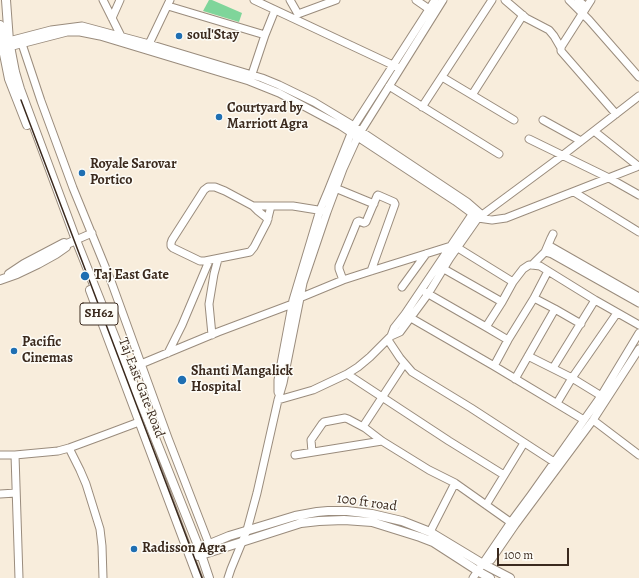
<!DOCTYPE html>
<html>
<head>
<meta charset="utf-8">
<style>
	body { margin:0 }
	#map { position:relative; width:639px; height:578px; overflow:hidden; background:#f8eddc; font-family:Alegreya,serif }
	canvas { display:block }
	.scale { position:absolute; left:497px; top:548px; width:72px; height:18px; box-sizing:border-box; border:2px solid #3b2a1e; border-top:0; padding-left:5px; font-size:12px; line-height:14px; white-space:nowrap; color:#3b2a1e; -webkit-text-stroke:3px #fdfcf7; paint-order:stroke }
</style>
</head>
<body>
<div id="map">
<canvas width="639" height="578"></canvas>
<div class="scale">100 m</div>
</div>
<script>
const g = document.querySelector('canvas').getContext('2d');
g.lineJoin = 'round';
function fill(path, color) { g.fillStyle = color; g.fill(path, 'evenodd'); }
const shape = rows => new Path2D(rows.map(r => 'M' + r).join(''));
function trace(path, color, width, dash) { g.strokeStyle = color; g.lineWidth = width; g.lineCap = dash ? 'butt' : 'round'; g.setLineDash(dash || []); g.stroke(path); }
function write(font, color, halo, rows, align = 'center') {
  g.font = font + ' Alegreya,serif'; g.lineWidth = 3; g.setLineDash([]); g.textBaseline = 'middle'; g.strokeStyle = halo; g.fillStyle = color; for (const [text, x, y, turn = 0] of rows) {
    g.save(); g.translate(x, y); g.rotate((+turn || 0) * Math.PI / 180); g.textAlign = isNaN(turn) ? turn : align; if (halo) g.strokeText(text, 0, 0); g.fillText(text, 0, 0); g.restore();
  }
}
fill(shape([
	[209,0,212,0,242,13,239,22,203,11]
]), '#7fd59a');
const minor = shape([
	[103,0,121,36],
	[254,0,397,67],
	[290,0,298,14,336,0],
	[416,0,429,9],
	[505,0,526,18,549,30,554,36,561,48],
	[569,0,589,20,639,77],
	[578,0,586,7],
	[591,0,561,47,561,51,616,114],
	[168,6,265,35],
	[112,18,120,0],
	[5,42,51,30,82,26,149,44,262,78,279,85,314,102,354,126,362,132,467,202,482,215],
	[22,44,41,101,73,188,111,281,168,438,209,544],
	[149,44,170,0],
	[5,48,67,32,80,32,100,36,249,81,279,93,341,126,455,201,478,218,492,220,506,218,639,166],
	[252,74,265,35,275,10],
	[442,77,514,120],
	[389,86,499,154],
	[472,95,523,15],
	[422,107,492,0],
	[543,120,581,141],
	[594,131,638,166],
	[529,139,609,178,639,195],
	[340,190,374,204],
	[574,192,639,232],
	[253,206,258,211,268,219],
	[271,206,267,222,254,247,250,252,205,261,200,261,173,248,171,246,171,243,172,240,204,190,208,187,215,187,225,191,253,206,293,206,324,211],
	[76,240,92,233],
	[548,245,639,297],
	[545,252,552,254,639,303],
	[532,265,545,252,551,238,553,234],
	[444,269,502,302],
	[343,280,339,269,339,266,357,222,359,221,364,223,366,222,377,196,378,195,394,202,395,204,371,271],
	[402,287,426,254],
	[425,292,486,327,508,340],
	[534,298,555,309,581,324],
	[297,299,343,280,371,271,451,246,458,248,513,282],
	[405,314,411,318,494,366,584,420],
	[486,327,502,302,513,282,523,269,529,265,532,265,540,266,595,300,639,325],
	[212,335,209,304,214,274,218,259],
	[391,336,394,328,405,314,475,210],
	[388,340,400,358,412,372,471,408,554,462],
	[168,353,182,325,209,261],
	[528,356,572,378,603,397],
	[404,364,364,425,365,428,382,441,429,470,455,483,513,524],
	[494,366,508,340,534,298,548,271],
	[553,368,595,300],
	[129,372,141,364,218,332,295,303],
	[347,374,449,441,504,475],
	[515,379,555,309],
	[278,392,278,380,293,300,320,210,328,191,354,126,435,0],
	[278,400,313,390,347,374,358,367,370,357,391,336,400,332,428,294,450,258,478,218,563,155,639,96],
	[557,403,572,378,617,313],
	[593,420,639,455],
	[69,448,80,470,86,484,100,529,102,546,103,578],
	[312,452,311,440,322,424,324,422,345,418,348,419,365,428],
	[0,455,15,455,58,451,69,448,107,434,139,422],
	[15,455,19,578],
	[295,455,382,441],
	[0,494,16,493],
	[486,505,524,443],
	[430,532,455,483],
	[491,560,515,525,593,420,639,349],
	[228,578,231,569,247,530,257,493,278,400,283,383,303,283,327,212,343,169,358,136,443,0],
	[473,578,511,522,531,495,601,396,639,333]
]);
const major = shape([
	[6,0,9,41,15,72,20,89,76,240,199,548,209,578],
	[0,25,3,49,9,79,27,125],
	[9,274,24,264,64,243,67,244],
	[0,280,17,274,38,264,56,254,66,247,67,244,76,240],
	[90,290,198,578],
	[195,550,229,536,295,516,317,512,328,511,347,511,372,514,402,521,430,532,483,564,510,578],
	[198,556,301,523,319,521,344,520,372,522,420,537,433,542,481,573,490,578]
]);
trace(minor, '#9a8c7d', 9);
trace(major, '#9a8c7d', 10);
trace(minor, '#fff', 7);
trace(major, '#fff', 8);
trace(shape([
	[21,100,202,578]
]), '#3b2a1e', 1.5);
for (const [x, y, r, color] of [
	[179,36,4,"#1f6fb2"],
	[219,117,4,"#1f6fb2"],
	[82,173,4,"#1f6fb2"],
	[85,276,5,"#1f6fb2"],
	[14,351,4,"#1f6fb2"],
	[182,380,5,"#1f6fb2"],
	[134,549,4,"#1f6fb2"]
]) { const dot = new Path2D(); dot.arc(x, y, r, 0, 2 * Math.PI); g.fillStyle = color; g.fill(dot); trace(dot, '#fdfcf7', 1.5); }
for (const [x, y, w] of [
	[99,314,38]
]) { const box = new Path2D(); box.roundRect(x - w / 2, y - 11, w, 22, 3); g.fillStyle = '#fdfcf7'; g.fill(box); trace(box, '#3b2a1e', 1); }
write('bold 13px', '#3b2a1e', null, [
	["SH62",99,314]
]);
write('bold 14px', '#3b2a1e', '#fdfcf7', [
	["soul'Stay",187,36],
	["Courtyard by",227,109],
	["Marriott Agra",227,125],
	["Royale Sarovar",90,165],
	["Portico",90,181],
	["Taj East Gate",94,276],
	["Pacific",22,343],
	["Cinemas",22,359],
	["Shanti Mangalick",191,372],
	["Hospital",191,388],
	["Radisson Agra",142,549]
], 'left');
write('14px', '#3b2a1e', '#fdfcf7', [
	["Taj East Gate Road",141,388,69],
	["100 ft road",367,503,8]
]);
</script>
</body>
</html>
